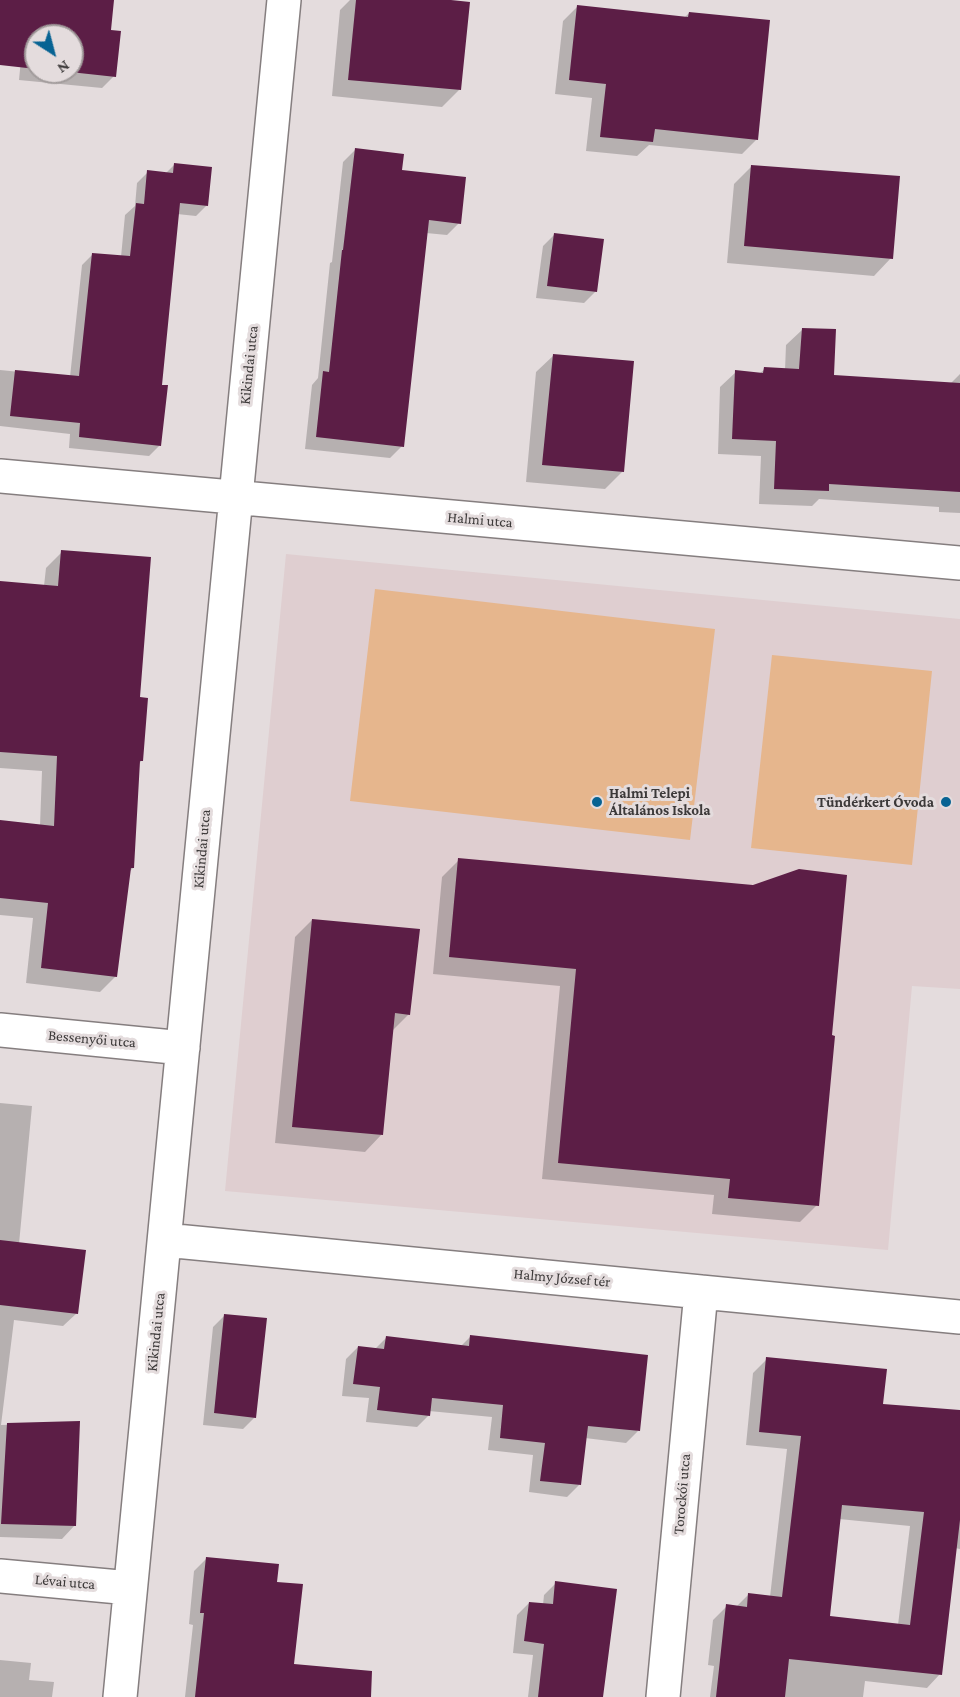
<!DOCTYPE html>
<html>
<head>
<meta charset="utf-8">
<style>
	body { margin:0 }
	#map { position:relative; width:960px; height:1697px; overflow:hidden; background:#e4dcdd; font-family:"Crimson Pro",serif }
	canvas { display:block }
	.north { position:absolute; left:24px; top:24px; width:60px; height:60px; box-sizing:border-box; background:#e4dcdd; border:2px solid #a19b9b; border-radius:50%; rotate:144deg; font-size:16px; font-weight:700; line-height:24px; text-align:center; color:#3c3939 }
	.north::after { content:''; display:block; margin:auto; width:21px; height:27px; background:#076393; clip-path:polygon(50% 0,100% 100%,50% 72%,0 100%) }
</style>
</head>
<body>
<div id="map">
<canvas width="960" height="1697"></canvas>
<div class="north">N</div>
</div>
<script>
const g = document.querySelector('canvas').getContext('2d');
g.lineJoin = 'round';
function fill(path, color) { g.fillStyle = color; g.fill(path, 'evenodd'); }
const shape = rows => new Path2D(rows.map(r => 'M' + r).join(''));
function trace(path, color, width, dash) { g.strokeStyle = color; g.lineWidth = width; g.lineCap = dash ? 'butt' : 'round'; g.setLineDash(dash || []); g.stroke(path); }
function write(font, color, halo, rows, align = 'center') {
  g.font = font + ' "Crimson Pro",serif'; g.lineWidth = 6; g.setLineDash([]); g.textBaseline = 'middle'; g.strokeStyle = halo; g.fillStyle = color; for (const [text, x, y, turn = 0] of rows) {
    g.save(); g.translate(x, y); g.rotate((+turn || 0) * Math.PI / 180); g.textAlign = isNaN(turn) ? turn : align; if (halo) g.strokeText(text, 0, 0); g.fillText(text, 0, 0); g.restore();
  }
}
fill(shape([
	[286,554,960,619,960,989,912,986,888,1250,225,1191]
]), '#dfced0');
fill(shape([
	[375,589,715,629,690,840,350,801],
	[772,655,932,671,912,865,751,848]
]), '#e6b68d');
fill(shape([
	[0,0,112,0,109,31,114,76,102,88,19,80,23,38,0,36],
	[36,36,72,36,72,72,36,72],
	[350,0,435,0,459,90,442,107,332,96,340,10],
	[577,7,684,18,689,13,756,140,742,154,649,145,637,156,586,151,592,98,555,94,563,21],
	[355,150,400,171,459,223,447,235,426,233,402,446,390,458,305,449,312,385,318,378,330,263,332,262,343,162],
	[175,164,207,205,196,216,177,214,160,386,160,445,149,456,69,448,70,434,0,426,0,370,70,377,82,265,93,254,121,257,125,215,135,206,137,183,148,172,165,174],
	[752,166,891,258,874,276,727,263,734,184],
	[555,234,596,291,584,303,536,298,543,246],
	[802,330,832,376,950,384,960,374,960,513,939,512,939,507,819,499,812,506,759,504,761,456,718,454,720,387,736,372,759,374,765,369,785,370,786,345],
	[554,355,623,471,605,489,526,482,536,372],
	[62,552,138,699,142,760,139,764,133,868,129,872,116,976,100,992,26,983,33,918,0,915,0,822,40,826,42,771,0,768,0,583,44,586,46,568],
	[459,860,753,887,817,1205,800,1222,712,1214,714,1195,542,1179,560,986,433,974,442,877],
	[312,920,409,1014,392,1031,382,1134,365,1152,275,1143,295,937],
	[0,1103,32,1106,19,1244,77,1313,63,1326,14,1320,1,1425,78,1423,75,1525,62,1539,0,1537],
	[225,1315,255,1417,243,1429,203,1425,213,1327],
	[470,1337,638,1431,626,1443,585,1438,579,1485,567,1497,529,1492,533,1455,488,1450,492,1417,429,1411,429,1415,417,1427,366,1422,369,1398,342,1396,346,1359,358,1347,375,1349,386,1338,461,1346],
	[767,1359,882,1405,960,1412,960,1549,955,1548,940,1674,927,1688,865,1681,863,1697,710,1697,714,1666,708,1665,713,1620,727,1606,736,1607,749,1594,770,1597,787,1449,746,1445,753,1373],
	[839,1519,910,1526,898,1625,828,1617],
	[206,1559,292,1665,315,1697,185,1697,193,1625,189,1624,194,1571],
	[556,1583,583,1697,528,1697,533,1655,513,1653,517,1615,529,1603,543,1605,544,1595],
	[0,1660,31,1663,29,1680,54,1682,52,1697,0,1697]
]), '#0003');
fill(shape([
	[0,0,114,0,111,30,121,31,116,77,70,72,72,72,72,36,36,36,36,69,0,65],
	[356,0,451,0,470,2,461,90,348,80],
	[577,5,688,17,689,12,770,20,758,140,655,129,653,142,600,137,606,84,569,80],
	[355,148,404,154,402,170,466,177,461,224,429,220,404,447,316,437,323,371,329,372,342,250,343,250],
	[174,163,212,167,208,206,180,203,162,385,168,385,161,446,79,437,80,423,10,416,15,370,79,376,92,253,130,256,136,203,144,204,147,170,173,173],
	[751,165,900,176,893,259,744,246],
	[554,233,604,239,597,292,547,286],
	[802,328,836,329,834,375,960,383,960,492,829,484,829,491,774,489,776,441,732,439,735,370,763,373,764,367,799,369],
	[553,354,634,361,624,472,542,465],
	[61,550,151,557,140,697,148,698,143,761,140,761,134,868,131,868,117,977,41,968,48,903,0,898,0,820,54,826,57,756,0,752,0,581,58,586],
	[458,858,753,885,799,869,847,875,832,1035,835,1036,819,1206,728,1198,730,1179,558,1163,576,969,449,957],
	[312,919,420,929,410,1015,395,1013,383,1135,292,1127],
	[0,1240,86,1250,78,1314,0,1305],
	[224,1314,267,1318,256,1418,214,1413],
	[470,1335,648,1355,640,1431,588,1426,581,1485,540,1481,545,1443,500,1438,503,1405,432,1398,430,1416,377,1410,380,1387,353,1384,358,1346,384,1349,386,1336,469,1346],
	[766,1357,887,1369,883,1404,960,1410,960,1520,942,1675,789,1659,785,1697,716,1697,726,1604,747,1607,748,1593,782,1597,801,1436,759,1432],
	[842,1505,924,1512,910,1625,830,1616],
	[80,1421,76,1526,1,1524,7,1423],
	[206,1557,279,1564,277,1582,303,1584,294,1664,372,1671,371,1697,195,1697,204,1613,200,1613],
	[555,1581,617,1589,603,1697,538,1697,544,1644,524,1641,529,1602,553,1604]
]), '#5c1e46');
const street = shape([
	[0,476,960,563],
	[0,1030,183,1048],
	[165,1240,960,1317],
	[0,1576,130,1588],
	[120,1697,284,0],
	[663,1697,701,1292]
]);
trace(street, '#857e7f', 36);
trace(street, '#fff', 33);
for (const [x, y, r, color] of [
	[597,802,6,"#076393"],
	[946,802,6,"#076393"]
]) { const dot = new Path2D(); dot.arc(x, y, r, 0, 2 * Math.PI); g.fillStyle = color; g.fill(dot); trace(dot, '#e4dcdd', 2); }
write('15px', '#3c3939', '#e4dcdd', [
	["Kikindai utca",249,365,-84],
	["Halmi utca",480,520,5],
	["Kikindai utca",202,849,-85],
	["Bessenyői utca",92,1039,5],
	["Halmy József tér",562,1278,5],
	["Kikindai utca",156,1332,-84],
	["Torockói utca",682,1494,-85],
	["Lévai utca",65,1582,5]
]);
write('bold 15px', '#3c3939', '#e4dcdd', [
	["Halmi Telepi",609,793],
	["Általános Iskola",609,810],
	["Tündérkert Óvoda",934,802,"right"]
], 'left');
</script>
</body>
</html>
